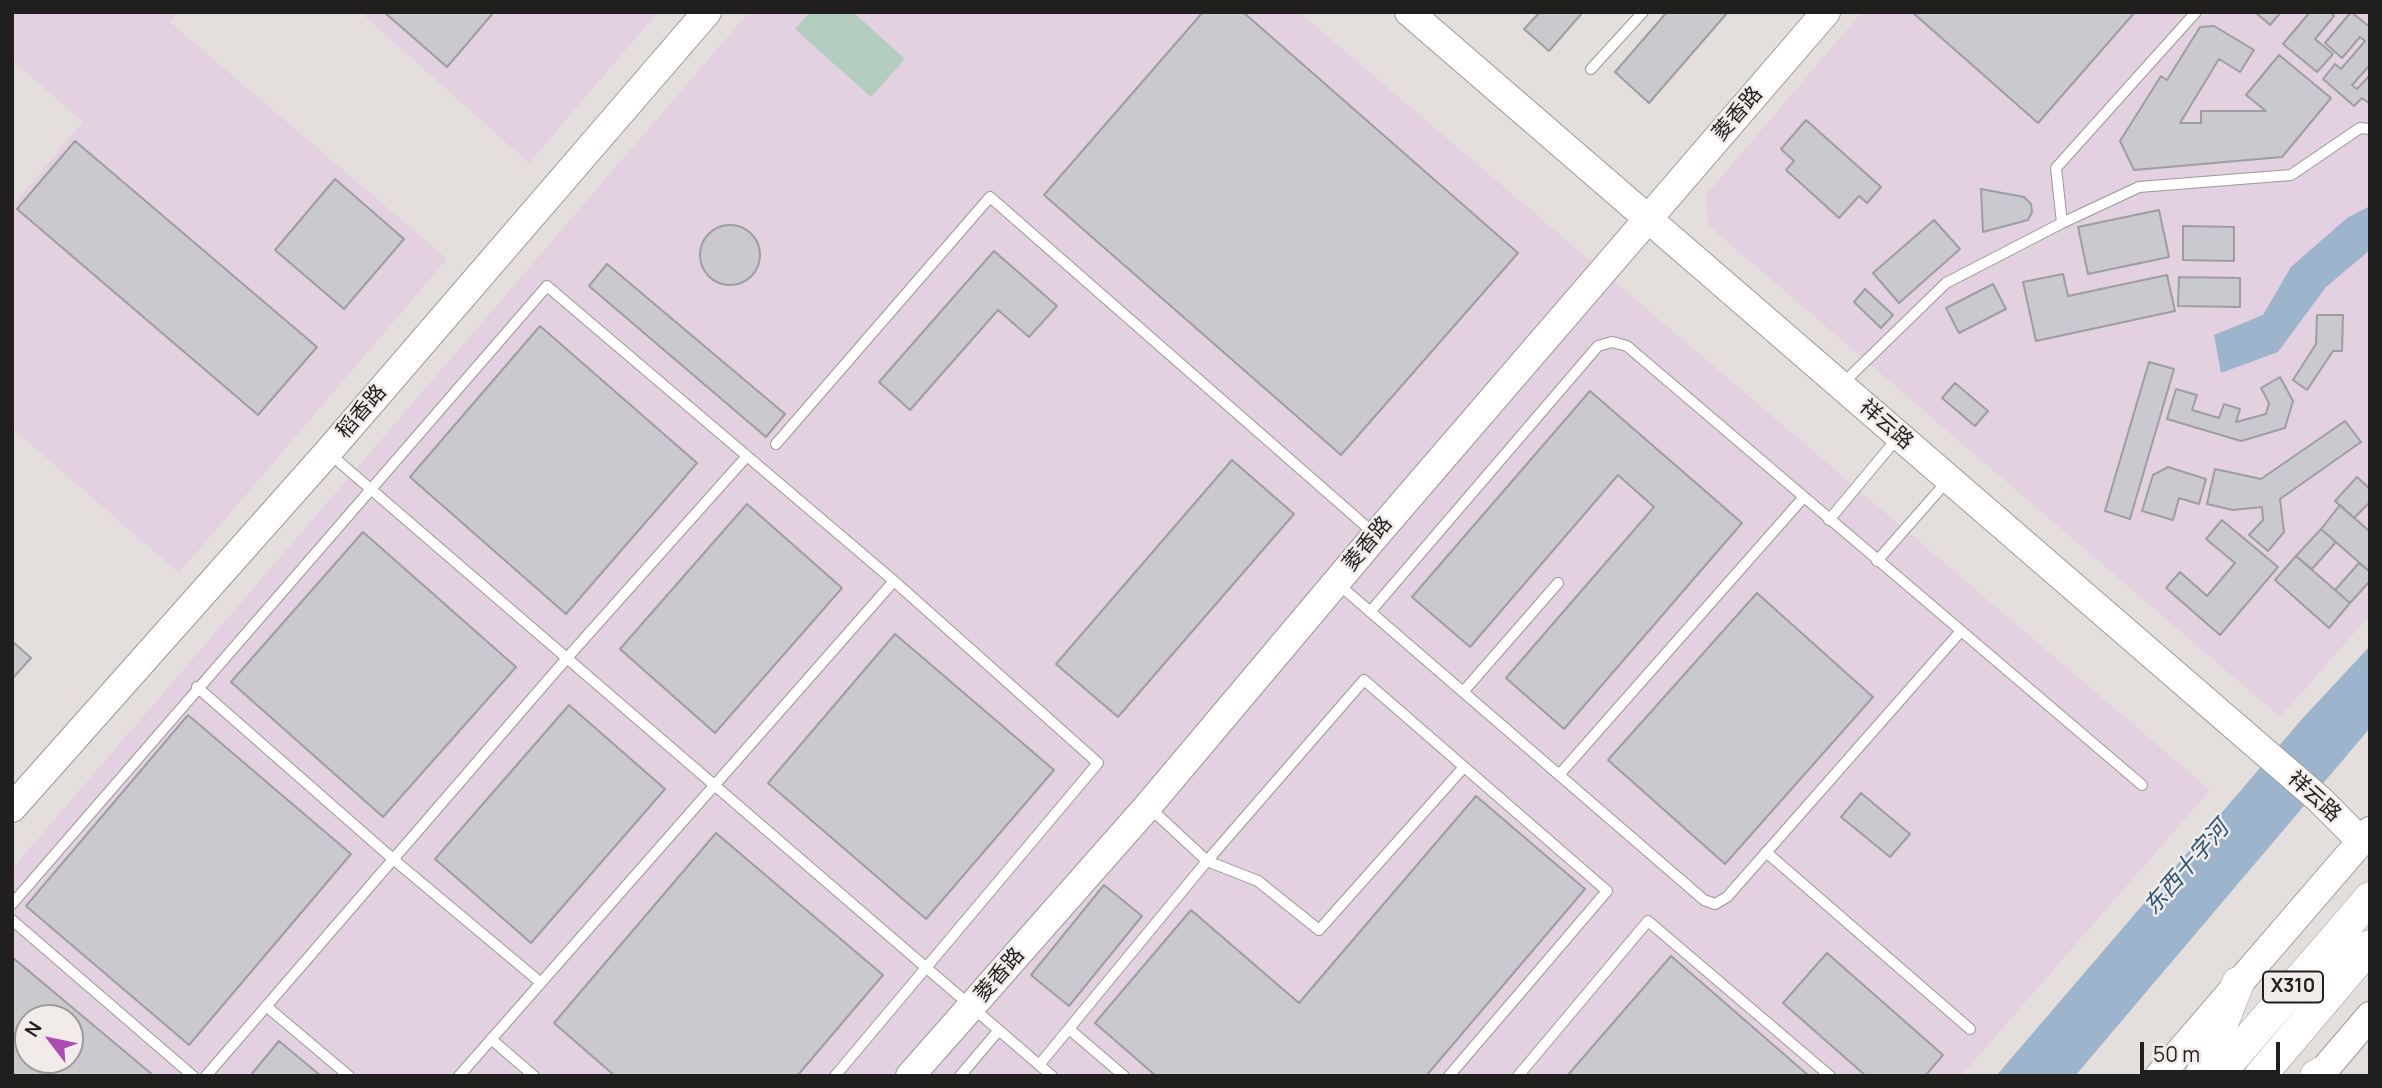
<!DOCTYPE html>
<html>
<head>
<meta charset="utf-8">
<style>
	body { margin:0 }
	#map { position:relative; width:2382px; height:1088px; overflow:hidden; background:#e4dfdd; font-family:Manrope,sans-serif }
	canvas { display:block }
	.frame { position:absolute; inset:0; border:14px solid #211f1e; pointer-events:none }
	.north { position:absolute; left:14px; top:1004px; width:70px; height:70px; box-sizing:border-box; background:#f1ecea; border:2px solid #9e9a98; border-radius:50%; rotate:302deg; font-size:19px; font-weight:700; line-height:28px; text-align:center; color:#211f1e }
	.north::after { content:''; display:block; margin:auto; width:24px; height:32px; background:#ad4bb2; clip-path:polygon(50% 0,100% 100%,50% 72%,0 100%) }
	.scale { position:absolute; left:2140px; top:1042px; width:140px; height:32px; box-sizing:border-box; border:4px solid #211f1e; border-top:0; padding-left:9px; font-size:21px; line-height:24px; white-space:nowrap; color:#211f1e; -webkit-text-stroke:5px #f1ecea; paint-order:stroke }
</style>
</head>
<body>
<div id="map">
<canvas width="2382" height="1088"></canvas>
<div class="frame"></div>
<div class="north">N</div>
<div class="scale">50 m</div>
</div>
<script>
const g = document.querySelector('canvas').getContext('2d');
g.lineJoin = 'round';
function fill(path, color) { g.fillStyle = color; g.fill(path, 'evenodd'); }
const shape = rows => new Path2D(rows.map(r => 'M' + r).join(''));
function trace(path, color, width, dash) { g.strokeStyle = color; g.lineWidth = width; g.lineCap = dash ? 'butt' : 'round'; g.setLineDash(dash || []); g.stroke(path); }
function write(font, color, halo, rows, align = 'center') {
  g.font = font + ' Manrope,"Noto Sans SC",sans-serif'; g.lineWidth = 5; g.setLineDash([]); g.textBaseline = 'middle'; g.strokeStyle = halo; g.fillStyle = color; for (const [text, x, y, turn = 0] of rows) {
    g.save(); g.translate(x, y); g.rotate((+turn || 0) * Math.PI / 180); g.textAlign = isNaN(turn) ? turn : align; if (halo) g.strokeText(text, 0, 0); g.fillText(text, 0, 0); g.restore();
  }
}
fill(shape([
	[12,12,178,12,170,22,447,259,179,573,12,428,12,206,83,122,12,60],
	[360,12,658,12,529,163],
	[749,12,1299,12,2210,790,1961,1076,12,1076,12,869],
	[28,1018,70,1018,70,1060,28,1060],
	[1862,12,2370,12,2370,615,2280,717,1708,225,1706,195]
]), '#e3d0e0');
fill(shape([
	[810,12,853,12,905,59,871,97,795,29]
]), '#b3cebe');
fill(shape([
	[2370,206,2370,250,2326,287,2278,352,2221,373,2214,335,2263,315,2291,267,2347,218],
	[2370,646,2370,728,2075,1076,1996,1076,2302,719]
]), '#9cb5cd');
const building = shape([
	[384,12,494,12,447,67,384,12],
	[1203,12,1243,12,1518,253,1341,455,1044,195,1203,12],
	[1540,12,1583,12,1549,51,1524,29,1540,12],
	[1667,12,1728,12,1649,103,1615,72,1667,12],
	[1912,12,2135,12,2038,123,1912,12],
	[2255,12,2281,12,2270,25,2255,12],
	[2310,12,2330,12,2334,16,2315,39,2333,54,2317,72,2283,44,2310,12],
	[2351,12,2370,27,2370,65,2352,85,2357,89,2370,75,2370,104,2362,98,2354,106,2323,79,2335,64,2341,69,2365,41,2360,37,2342,58,2325,43,2351,12],
	[2214,26,2254,50,2240,72,2219,59,2180,123,2201,123,2201,111,2266,111,2246,95,2279,55,2331,98,2282,157,2134,170,2120,141,2161,76,2167,80,2200,27,2214,26],
	[1806,120,1881,187,1867,203,1859,196,1839,218,1786,170,1794,161,1781,149,1806,120],
	[75,141,317,347,258,415,17,209,75,141],
	[335,179,404,239,344,309,275,250,335,179],
	[1981,189,2024,197,2031,204,2032,212,2028,220,1983,232,1981,189],
	[2159,210,2169,257,2088,274,2078,227,2159,210],
	[1934,220,1960,249,1899,303,1873,273,1934,220],
	'700 255a30 30 0 1 1 60 0a30 30 0 1 1-60 0Z',
	[2183,226,2234,227,2234,261,2183,260,2183,226],
	[994,251,1057,306,1029,337,998,310,910,410,879,382,994,251],
	[607,264,785,414,766,437,589,286,607,264],
	[2063,274,2068,296,2167,275,2175,311,2036,341,2023,282,2063,274],
	[2179,277,2240,278,2240,307,2178,306,2179,277],
	[1993,284,2006,309,1959,333,1946,308,1993,284],
	[1865,289,1893,315,1881,328,1854,302,1865,289],
	[2317,315,2343,315,2342,351,2333,351,2307,390,2293,380,2316,344,2317,315],
	[540,326,697,463,566,614,410,477,540,326],
	[2149,362,2174,369,2130,519,2105,511,2149,362],
	[2280,377,2293,401,2285,428,2241,441,2167,419,2176,389,2197,395,2192,410,2219,418,2224,404,2240,409,2236,422,2266,414,2269,403,2261,388,2280,377],
	[1955,383,1988,411,1975,426,1942,398,1955,383],
	[1590,391,1742,523,1564,729,1506,678,1654,507,1618,475,1470,647,1412,597,1590,391],
	[2345,421,2361,442,2280,499,2284,532,2268,551,2249,535,2263,520,2262,507,2233,510,2207,504,2215,469,2261,479,2345,421],
	[1232,460,1294,514,1118,717,1056,664,1232,460],
	[2168,467,2206,479,2199,504,2179,498,2173,520,2142,511,2153,475,2168,467],
	[2357,477,2370,489,2370,502,2354,518,2335,501,2357,477],
	[747,504,842,588,715,733,620,649,747,504],
	[2340,505,2370,532,2370,572,2321,529,2340,505],
	[2222,520,2278,567,2220,635,2166,588,2180,572,2207,596,2235,563,2206,539,2222,520],
	[2321,529,2336,542,2312,569,2296,556,2321,529],
	[363,532,516,667,383,817,231,682,363,532],
	[2296,556,2350,603,2329,628,2275,580,2296,556],
	[2359,563,2370,572,2370,581,2350,603,2335,590,2359,563],
	[1757,593,1873,697,1725,864,1608,760,1757,593],
	[895,634,1054,770,926,919,768,783,895,634],
	[12,641,31,658,12,679,12,641],
	[569,705,665,789,531,943,435,859,569,705],
	[188,715,351,854,189,1045,26,906,188,715],
	[1861,793,1910,834,1890,857,1841,817,1861,793],
	[1476,796,1585,889,1426,1076,1156,1076,1095,1023,1191,910,1299,1003,1476,796],
	[716,833,883,975,797,1076,615,1076,554,1023,716,833],
	[1104,885,1142,916,1069,1006,1031,975,1104,885],
	[1827,953,1943,1055,1925,1076,1866,1076,1783,1003,1827,953],
	[1671,956,1809,1076,1567,1076,1671,956],
	[12,957,154,1076,12,1076,12,957],
	[28,1018,70,1018,70,1060,28,1060,28,1018],
	[279,1041,321,1076,250,1076,279,1041]
]);
fill(building, '#c9c9ce');
trace(building, '#9d9ea2', 2);
const lane = shape([
	[1591,69,1643,12],
	[2062,223,2056,168,2196,12],
	[1841,385,1946,283,2062,223,2139,187,2291,175,2360,128,2370,129],
	[776,444,990,197,1376,535],
	[330,454,1052,1076],
	[1829,520,1899,436],
	[1877,561,1949,479],
	[1337,583,1704,900,1715,904,1727,897,1961,631],
	[1370,612,1598,346,1612,342,1627,346,2142,785],
	[197,687,393,859,540,982],
	[1463,692,1558,583],
	[1559,775,1803,498],
	[1149,807,1207,861,1258,881,1319,930,1464,767],
	[1766,852,1970,1029],
	[12,904,547,286,894,581,1098,763,835,1076],
	[12,920,193,1076],
	[266,1006,349,1076],
	[1069,1029,1124,1076],
	[491,1039,534,1076],
	[1039,1065,1207,861,1364,680,1607,891,1449,1076],
	[206,1076,567,658,747,456],
	[459,1076,894,581],
	[960,1076,999,1030],
	[1518,1076,1648,921,1830,1076]
]);
const secondary = shape([
	[1409,12,2319,799,2361,841],
	[12,808,328,452,707,12],
	[910,1076,1148,806,1376,535,1826,12],
	[2159,1076,2370,831],
	[2319,1076,2370,1016]
]);
const primary = shape([
	[2201,1076,2238,983],
	[2217,1076,2370,898],
	[2260,1076,2370,946],
	[2316,1076,2321,1073]
]);
trace(lane, '#9c9895', 12);
trace(secondary, '#9c9895', 30);
trace(primary, '#9c9895', 33);
trace(lane, '#fff', 10);
trace(secondary, '#fff', 28);
trace(primary, '#fff', 32);
for (const [x, y, w] of [
	[2293,987,60]
]) { const box = new Path2D(); box.roundRect(x - w / 2, y - 15.5, w, 31, 5); g.fillStyle = '#f1ecea'; g.fill(box); trace(box, '#211f1e', 2); }
write('bold 19px', '#211f1e', null, [
	["X310",2293,987]
]);
write('21px', '#211f1e', '#f1ecea', [
	["菱香路",1738,114,-49],
	["稻香路",362,412,-49],
	["祥云路",1886,425,41],
	["菱香路",1368,544,-50],
	["祥云路",2314,797,42],
	["菱香路",1000,975,-49]
]);
write('italic 23px', '#2c5477', '#f1ecea', [
	["东西十字河",2187,868,-49]
]);
</script>
</body>
</html>
